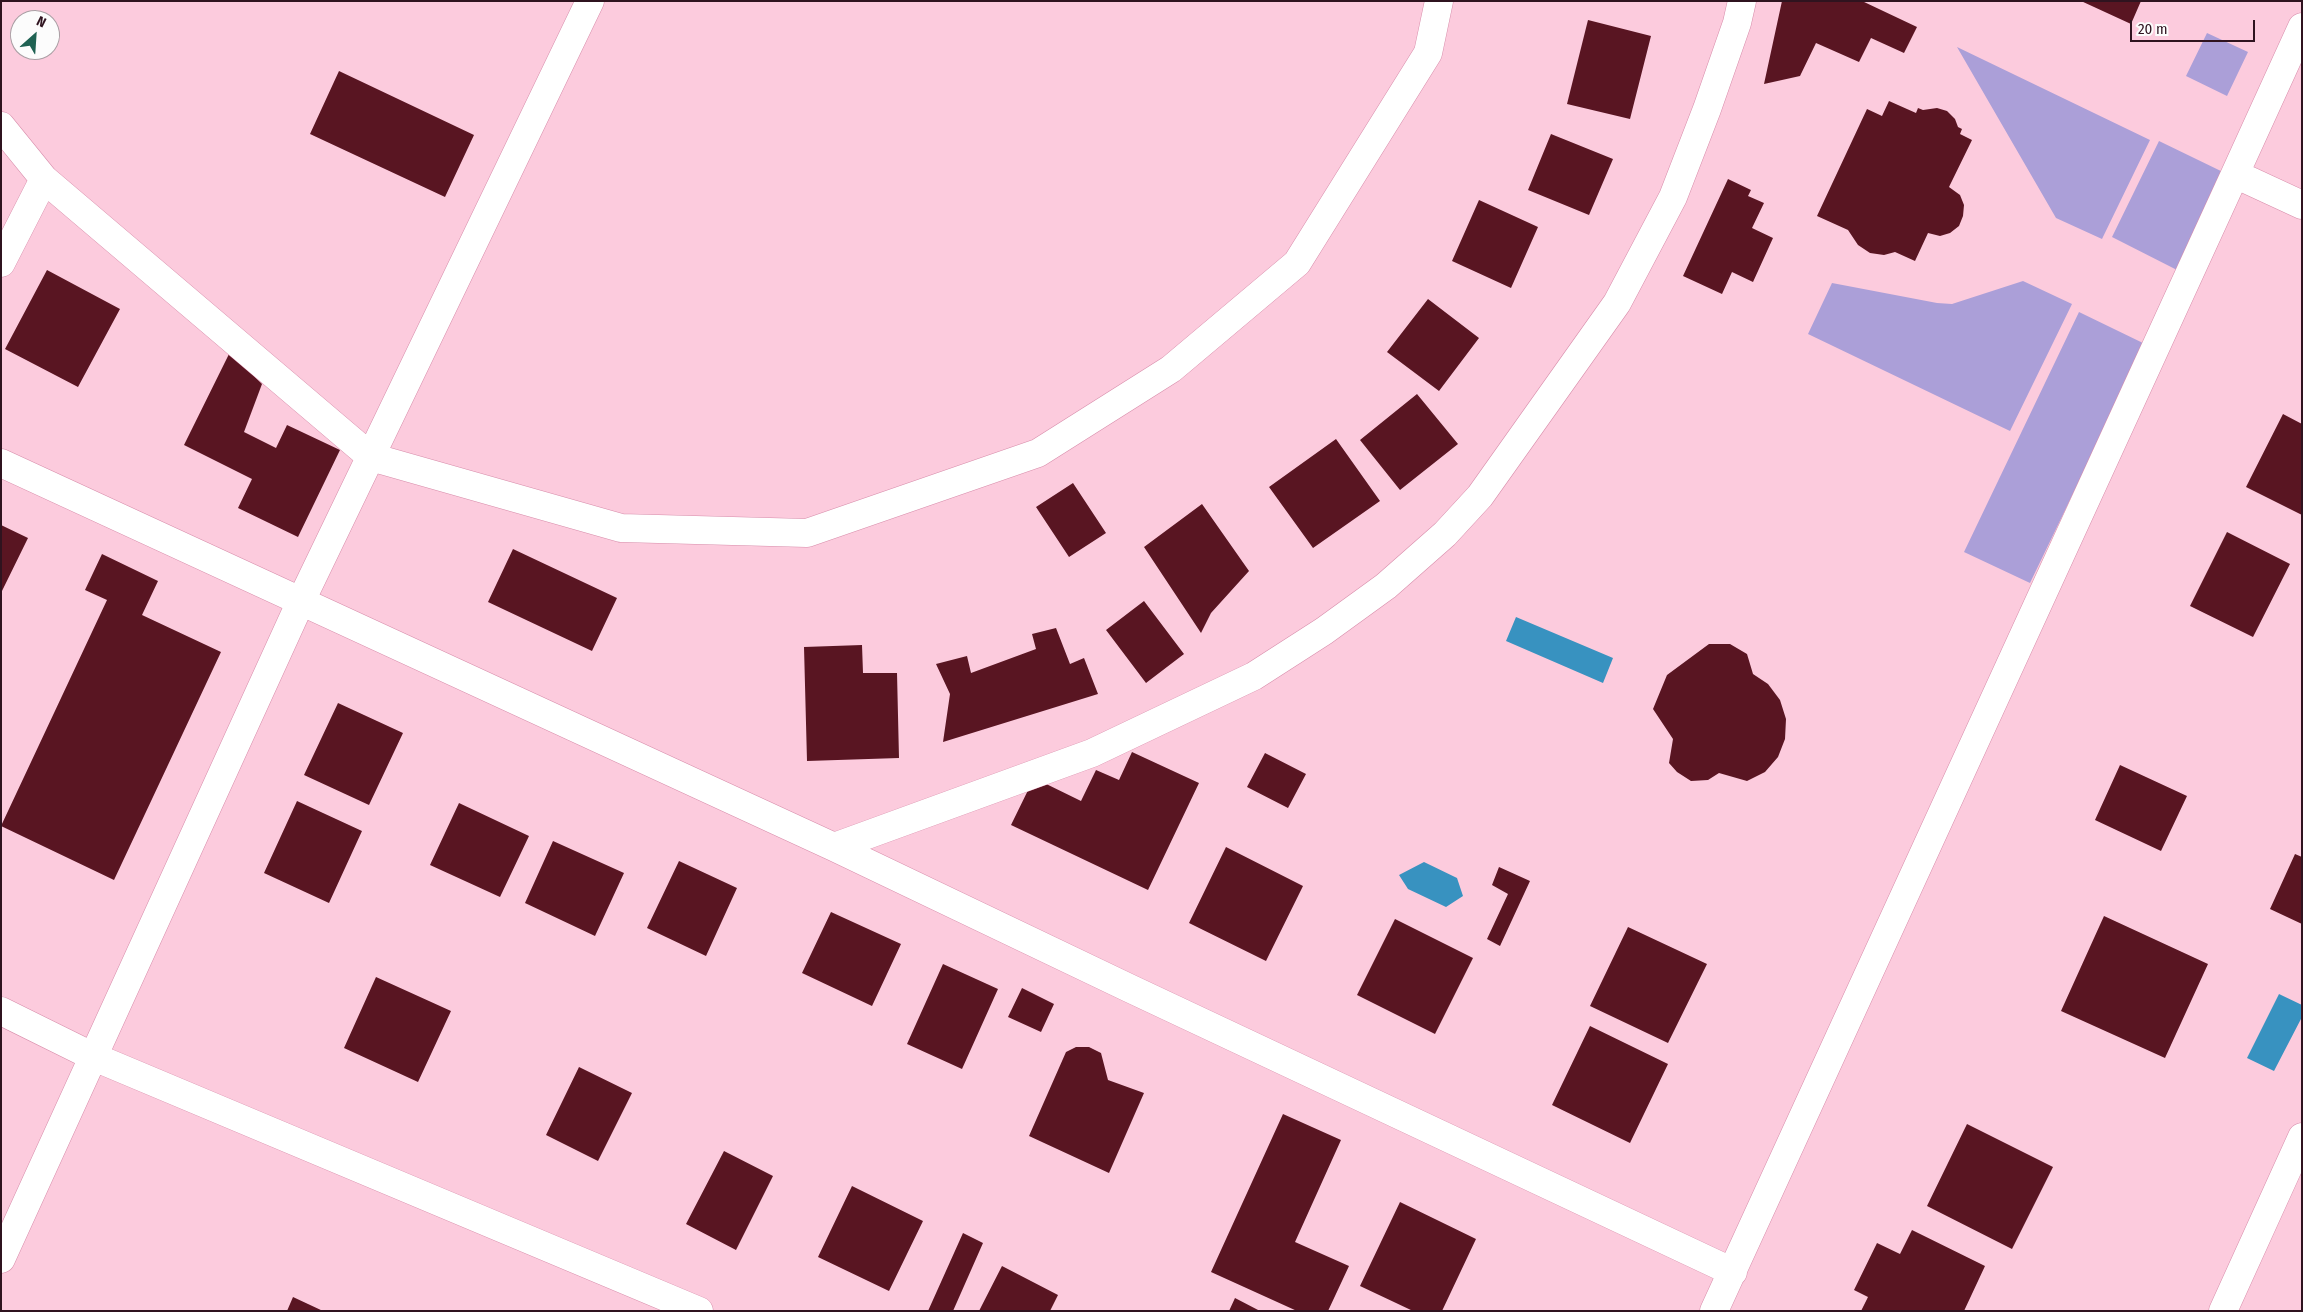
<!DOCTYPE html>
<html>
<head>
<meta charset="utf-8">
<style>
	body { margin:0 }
	#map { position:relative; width:2303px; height:1312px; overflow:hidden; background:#fccbdd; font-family:"Fira Sans Condensed",sans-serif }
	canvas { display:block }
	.frame { position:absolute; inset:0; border:2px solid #2f131f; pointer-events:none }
	.north { position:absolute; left:10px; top:10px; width:50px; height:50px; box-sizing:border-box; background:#fcfcfc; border:1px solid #aa9fa4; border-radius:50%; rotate:26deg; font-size:14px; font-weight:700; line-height:20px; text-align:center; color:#2f131f }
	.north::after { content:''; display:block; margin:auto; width:18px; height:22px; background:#1f6253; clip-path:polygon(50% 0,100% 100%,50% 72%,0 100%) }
	.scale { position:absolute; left:2130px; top:20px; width:125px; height:22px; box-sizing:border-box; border:2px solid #2f131f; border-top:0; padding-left:6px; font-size:15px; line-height:18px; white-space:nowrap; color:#2f131f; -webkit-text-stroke:4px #fcfcfc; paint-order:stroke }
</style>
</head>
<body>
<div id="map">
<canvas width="2303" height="1312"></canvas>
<div class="frame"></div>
<div class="north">N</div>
<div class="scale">20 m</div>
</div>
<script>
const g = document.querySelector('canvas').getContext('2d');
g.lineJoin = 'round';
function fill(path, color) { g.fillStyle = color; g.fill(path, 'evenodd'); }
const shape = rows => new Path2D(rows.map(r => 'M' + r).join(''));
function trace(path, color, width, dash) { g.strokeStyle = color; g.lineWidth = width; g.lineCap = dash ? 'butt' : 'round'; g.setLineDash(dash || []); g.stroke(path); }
fill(shape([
	[2207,33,2248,52,2227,96,2186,76],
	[1957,47,2150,140,2102,239,2056,218],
	[2159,141,2225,173,2177,270,2112,237],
	[2023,281,2072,304,2010,431,1808,334,1832,283,1937,303,1952,304],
	[2079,312,2145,344,2030,583,1964,552]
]), '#ab9fd8');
fill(shape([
	[1516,617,1613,658,1603,683,1506,641],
	[1424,862,1457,878,1463,896,1446,907,1408,889,1399,875],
	[2279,994,2302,1005,2302,1017,2274,1071,2247,1058]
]), '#3892c0');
fill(shape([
	[1782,1,1862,1,1917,27,1904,53,1871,38,1859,62,1816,43,1800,76,1764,84],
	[2081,1,2141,1,2131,24],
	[1588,20,1651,36,1630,119,1567,104],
	[339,71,474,135,445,197,310,134],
	[1889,101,1916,113,1918,108,1923,110,1937,108,1947,111,1955,119,1958,127,1962,129,1960,134,1972,140,1949,187,1960,195,1964,205,1963,216,1959,226,1950,233,1940,236,1928,233,1915,261,1895,252,1884,255,1870,253,1858,245,1848,230,1817,216,1867,109,1882,116],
	[1551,134,1613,159,1589,215,1528,190],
	[1728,179,1751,190,1748,196,1764,203,1752,228,1773,238,1753,282,1732,272,1722,294,1683,276],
	[1479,200,1538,227,1511,288,1452,261],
	[47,270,120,309,78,387,5,349],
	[1428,299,1479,338,1439,391,1387,352],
	[230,352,262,384,244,432,276,448,287,425,340,450,298,537,238,508,252,479,184,445],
	[1417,394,1458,444,1400,490,1360,440],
	[2283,414,2302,424,2302,515,2246,487],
	[1336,439,1380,501,1313,548,1269,487],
	[1073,483,1106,533,1069,557,1036,507],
	[1202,504,1249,571,1211,613,1201,633,1144,547],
	[1,525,28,538,1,593],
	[2227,532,2290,564,2253,637,2190,606],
	[513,549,617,598,592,651,488,602],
	[102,554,158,581,142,615,221,652,114,880,1,826,107,600,85,590],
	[1144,601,1184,654,1146,683,1106,630],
	[1056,628,1070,664,1084,658,1098,694,943,742,950,694,936,664,967,656,971,673,1036,649,1032,634],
	[1709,644,1730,644,1747,654,1753,674,1768,684,1780,700,1786,719,1785,739,1778,757,1765,772,1747,781,1719,773,1708,780,1691,781,1677,772,1669,763,1673,739,1653,709,1667,675],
	[862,645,863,673,897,673,899,758,807,761,804,647],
	[338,703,403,733,369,805,304,775],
	[1132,752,1199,783,1148,890,1011,825,1034,778,1081,801,1096,770,1119,780],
	[1265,753,1306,774,1288,808,1247,787],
	[2120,765,2187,796,2161,851,2095,820],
	[297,801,362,831,329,903,264,873],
	[459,803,529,836,500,897,430,865],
	[553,841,624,873,595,936,525,903],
	[1226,847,1303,886,1266,961,1189,923],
	[2295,854,2302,857,2302,924,2270,909],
	[679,861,737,888,706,956,647,928],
	[1499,867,1530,881,1500,946,1487,939,1508,894,1492,885],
	[831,912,901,944,872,1006,802,973],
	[2104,916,2208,964,2165,1058,2061,1011],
	[1395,919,1473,958,1435,1034,1357,995],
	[1628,927,1707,964,1668,1043,1590,1006],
	[943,964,998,989,962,1069,907,1044],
	[376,977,451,1011,418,1082,344,1048],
	[1022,988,1054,1004,1041,1032,1008,1017],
	[1590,1026,1668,1064,1630,1143,1552,1105],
	[1076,1047,1089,1047,1101,1053,1108,1080,1144,1093,1109,1173,1029,1136,1066,1052],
	[579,1067,632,1093,598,1161,546,1135],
	[1283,1114,1341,1140,1295,1242,1349,1266,1328,1311,1297,1311,1211,1272],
	[1967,1124,2053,1167,2012,1249,1927,1206],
	[724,1151,773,1176,736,1250,686,1224],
	[852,1186,923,1221,889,1291,818,1257],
	[1400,1202,1476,1239,1442,1311,1413,1311,1360,1286],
	[1912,1230,1985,1266,1964,1311,1861,1311,1868,1297,1854,1290,1877,1243,1900,1254],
	[963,1233,983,1243,953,1311,928,1311],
	[1002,1266,1058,1295,1050,1311,979,1311],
	[293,1297,323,1311,287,1311],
	[1235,1298,1260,1311,1229,1311]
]), '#591522');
const minor = shape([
	[2302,27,2235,174,2302,205],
	[1,126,44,179,371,457,621,528,807,533,1038,453,1171,369,1297,263,1428,53,1439,1],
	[1,263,44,179],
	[1,463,834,847,1129,988,1733,1272],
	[834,847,1092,753,1254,676,1324,631,1386,586,1445,534,1480,496,1617,303,1673,197,1707,109,1737,23,1742,1],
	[1,1011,94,1057,699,1311],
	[1,1259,301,601,590,1],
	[1714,1311,2235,174],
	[2223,1311,2302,1137]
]);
trace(minor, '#d78caa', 29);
trace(minor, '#fff', 28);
</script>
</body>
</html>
